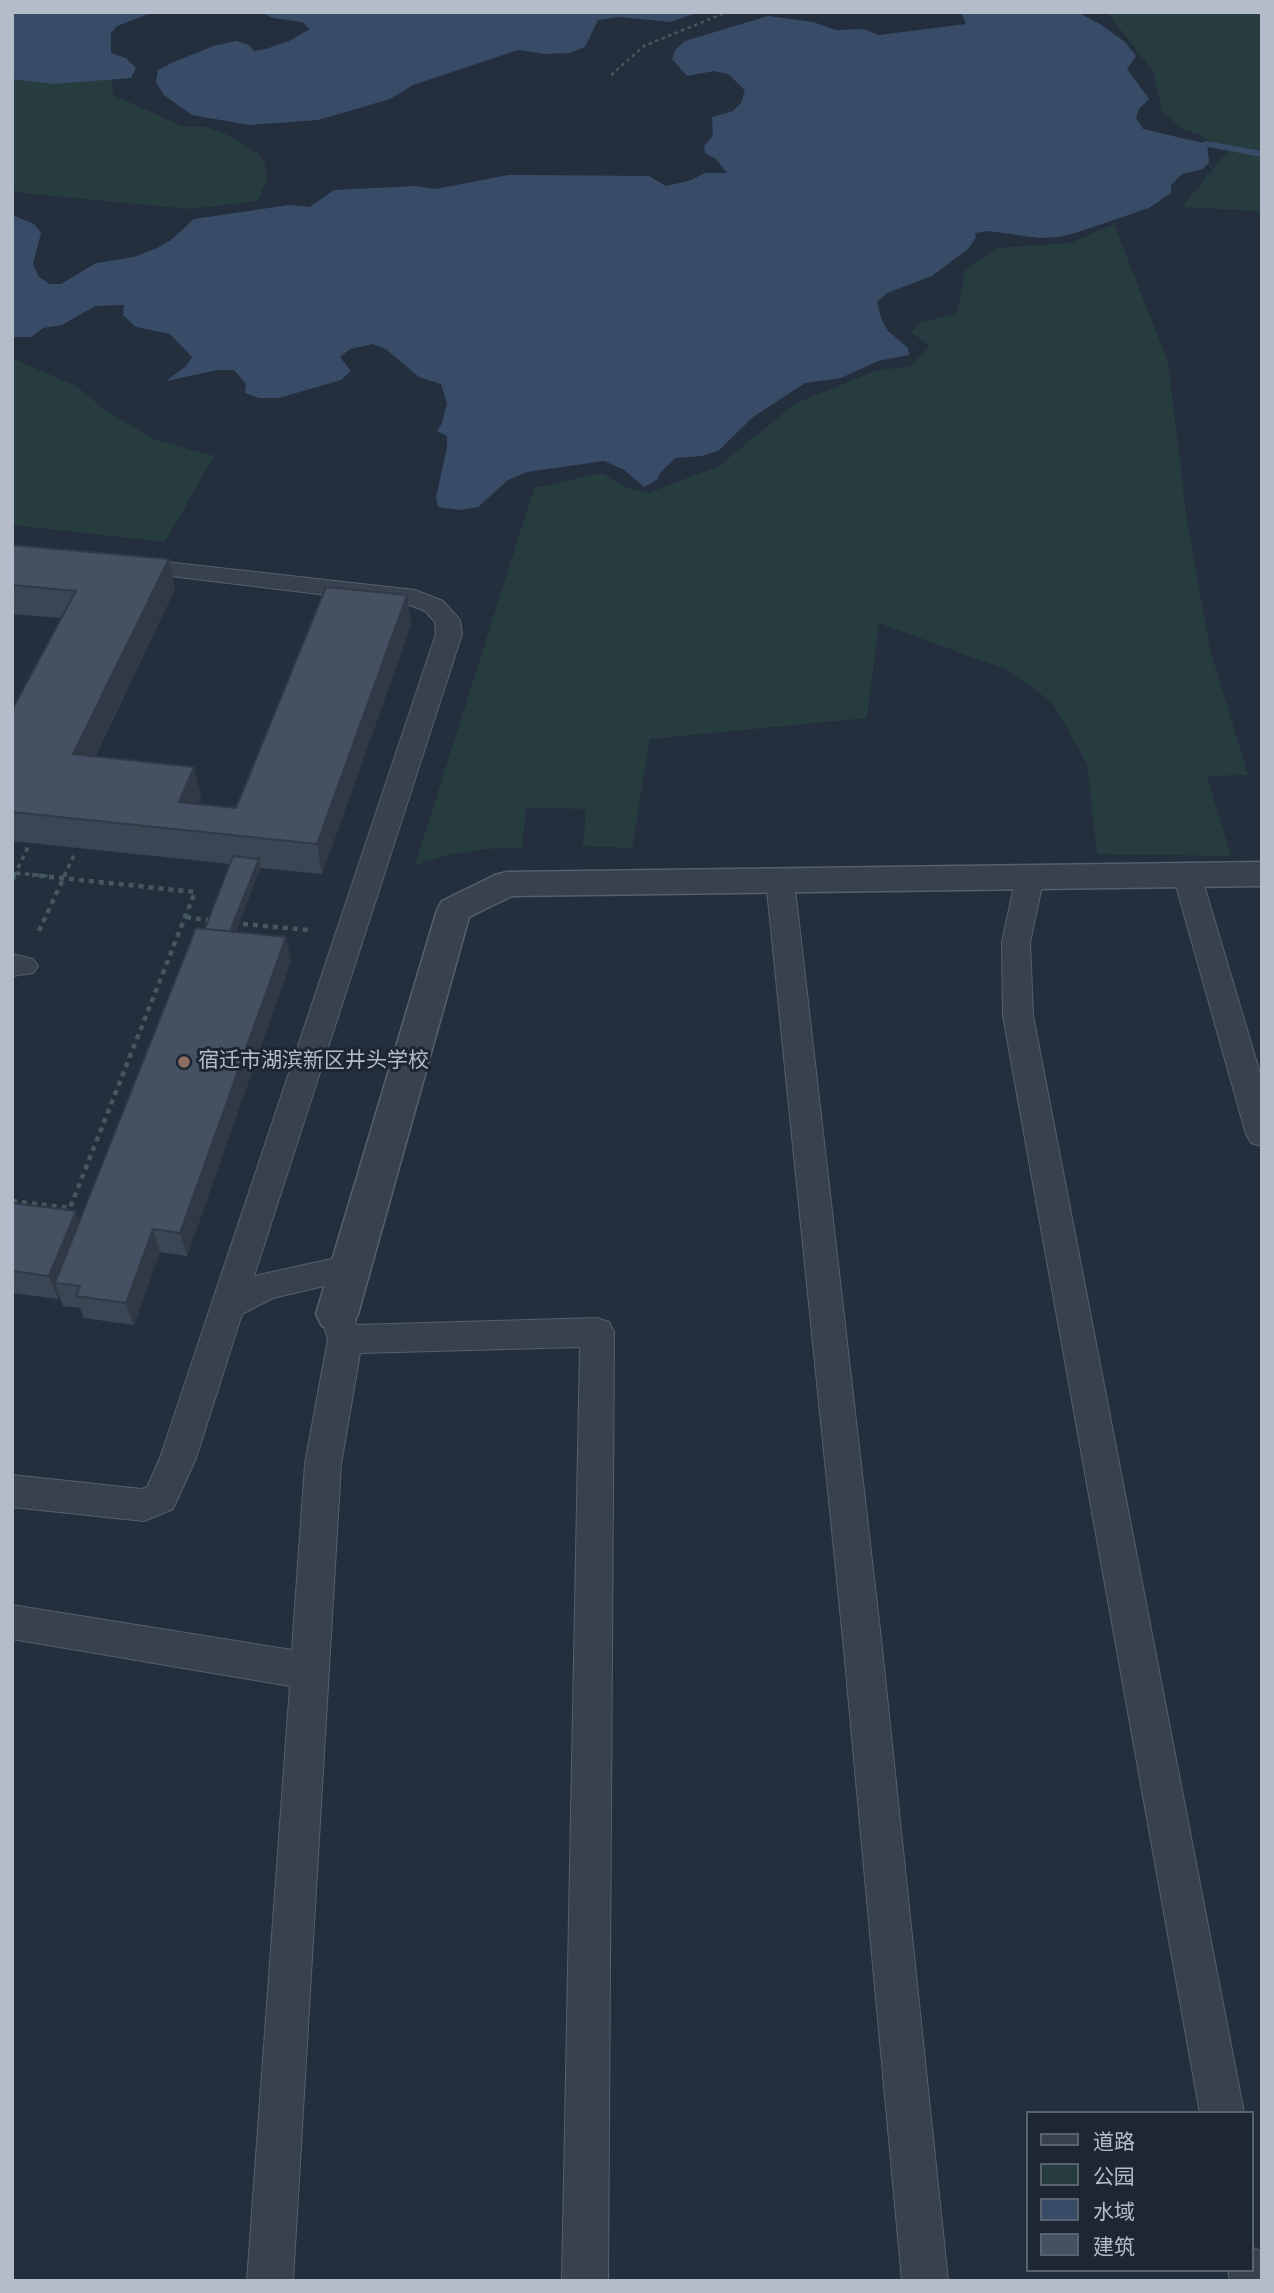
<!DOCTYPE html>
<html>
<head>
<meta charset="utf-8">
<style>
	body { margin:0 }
	#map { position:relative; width:1274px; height:2293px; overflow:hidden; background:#242f3e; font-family:"Roboto Condensed","Noto Sans SC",sans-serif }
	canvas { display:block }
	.frame { position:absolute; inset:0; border:14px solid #b4bcc9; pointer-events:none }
	.legend { position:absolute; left:1026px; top:2111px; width:228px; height:161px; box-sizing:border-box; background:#1d2633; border:2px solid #59626f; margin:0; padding:9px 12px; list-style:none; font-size:21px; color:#b4bcc9 }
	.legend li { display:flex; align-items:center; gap:14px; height:35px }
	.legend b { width:35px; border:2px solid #59626f }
</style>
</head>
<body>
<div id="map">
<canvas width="1274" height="2293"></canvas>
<div class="frame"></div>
<ul class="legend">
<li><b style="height:9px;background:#38414e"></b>道路</li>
<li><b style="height:19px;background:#263c3f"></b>公园</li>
<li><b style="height:19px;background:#394c67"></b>水域</li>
<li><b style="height:19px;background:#455162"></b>建筑</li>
</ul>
</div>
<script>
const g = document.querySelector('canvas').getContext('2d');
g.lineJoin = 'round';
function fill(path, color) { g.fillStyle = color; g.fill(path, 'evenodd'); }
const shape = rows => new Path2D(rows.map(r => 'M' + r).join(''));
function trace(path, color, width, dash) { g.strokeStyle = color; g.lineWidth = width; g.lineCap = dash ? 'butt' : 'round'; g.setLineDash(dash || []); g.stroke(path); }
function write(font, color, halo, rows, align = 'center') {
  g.font = font + ' "Roboto Condensed","Noto Sans SC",sans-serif'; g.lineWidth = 6; g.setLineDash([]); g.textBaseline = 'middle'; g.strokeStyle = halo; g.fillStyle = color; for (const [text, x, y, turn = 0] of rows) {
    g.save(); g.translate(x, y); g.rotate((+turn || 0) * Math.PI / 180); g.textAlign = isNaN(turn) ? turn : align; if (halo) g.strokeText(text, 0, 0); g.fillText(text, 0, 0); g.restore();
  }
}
fill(shape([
	[12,12,98,32,110,67,113,95,182,126,207,127,230,136,257,153,265,163,267,181,257,201,190,209,22,193,12,189],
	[1107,12,1262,12,1262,211,1182,207,1228,151,1201,135,1184,130,1162,112,1154,73],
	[1114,224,1168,362,1187,521,1210,649,1248,775,1207,776,1231,856,1097,854,1087,764,1052,702,1007,670,879,623,867,718,650,739,632,848,583,846,586,809,526,808,522,848,483,849,447,855,415,865,534,488,602,473,624,487,648,493,719,466,794,404,875,371,910,366,930,346,911,332,918,323,952,315,958,310,965,271,997,248,1070,243],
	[12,358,76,386,104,409,153,439,214,456,165,542,12,525]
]), '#263c3f');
fill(shape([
	[12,12,154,12,117,26,111,33,111,53,126,58,136,68,131,78,54,84,12,79],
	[260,12,700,12,670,22,620,17,598,20,585,47,569,53,546,54,518,50,413,85,390,99,318,120,249,125,192,115,164,95,156,82,158,70,174,62,213,46,236,41,249,45,254,51,266,49,289,41,310,29,302,22,273,18],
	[961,12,1077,12,1100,24,1125,42,1136,56,1127,69,1149,99,1139,109,1136,118,1143,129,1207,144,1209,162,1203,169,1182,174,1171,185,1171,193,1149,208,1075,233,1059,237,1039,238,989,231,975,233,976,237,969,248,932,276,887,293,877,302,881,318,888,331,908,348,909,355,878,361,841,378,805,383,753,417,718,451,702,456,675,458,660,473,657,480,644,487,623,469,604,461,527,472,508,480,478,507,460,510,438,507,436,498,447,447,447,436,437,431,442,423,447,403,441,384,419,377,387,350,373,344,350,349,340,357,351,371,341,380,279,398,259,398,245,393,246,384,234,370,217,370,166,381,186,366,192,357,170,334,136,327,123,315,124,305,95,306,62,325,43,328,31,337,12,337,12,215,34,224,41,233,33,264,39,277,50,284,61,284,96,263,134,257,157,248,170,241,194,219,289,205,310,207,334,190,415,186,435,189,509,175,528,175,649,176,666,186,689,181,705,173,727,173,716,159,705,153,704,146,713,136,712,117,733,111,741,103,745,90,728,74,714,71,687,76,672,59,676,49,685,41,768,16,813,22,836,30,863,29,879,35,966,24]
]), '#394c67');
fill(shape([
	[1207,141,1262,151,1262,157,1203,146,1203,142,1207,141]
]), '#394c67');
const lane = shape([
	[130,558,415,590,443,601,460,620,462,634,254,1276,350,1255,362,1259,366,1268,362,1277,273,1298,242,1314,196,1458,173,1509,144,1521,12,1507,12,1475,142,1489,147,1487,160,1458,436,634,435,622,425,611,410,605,121,570,118,565,121,560,130,558],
	[1187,865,1197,868,1201,875,1262,1080,1262,1146,1251,1143,1246,1134,1173,875,1177,868,1187,865],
	[1030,867,1040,870,1044,877,1030,942,1033,1016,1244,2113,1200,2113,1003,1016,1002,942,1016,877,1020,870,1030,867],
	[780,870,790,873,794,880,881,1639,948,2281,902,2281,843,1639,766,880,770,873,780,870],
	[12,954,33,959,38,966,33,973,12,976,12,954],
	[337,1300,349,1304,357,1325,597,1318,609,1322,614,1332,608,2281,562,2281,580,1347,360,1353,341,1464,293,2281,247,2281,290,1686,12,1639,12,1605,292,1650,305,1464,328,1339,320,1314,325,1304,337,1300],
	[1251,2247,1262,2252,1262,2281,1230,2281,1228,2270,1251,2270,1251,2247]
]);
const street = shape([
	[1262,862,1262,886,512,896,469,917,358,1314,352,1326,337,1331,322,1326,316,1314,437,910,442,901,495,875,507,872,1262,862]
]);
trace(lane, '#565f6c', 2);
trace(street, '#565f6c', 3);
trace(shape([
	[611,75,644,46,727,12]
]), '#44595c', 2.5, [3.5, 3.5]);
trace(shape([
	[16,873,48,876],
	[14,876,28,847],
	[64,876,75,853]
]), '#44595c', 3.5, [4.5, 4.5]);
trace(shape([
	[12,880,15,875],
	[186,917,214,921],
	[233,923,308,930],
	[39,931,65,875],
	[12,1201,70,1208,195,892,32,875]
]), '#44595c', 4.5, [5, 5]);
fill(lane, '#38414e');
fill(street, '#38414e');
fill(shape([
	[12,545,175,589,95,757,194,767,201,797,198,804,236,808,407,595,411,625,322,874,260,868,236,932,286,937,291,961,187,1256,160,1252,134,1325,84,1318,80,1308,63,1306,59,1295,58,1299,12,1293,12,1203,76,1211,79,1221,205,929,230,864,12,841,12,710,61,618,12,614]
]), '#3b4654');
fill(shape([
	[169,559,175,589,81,784,73,754],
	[407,595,411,625,322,874,317,844],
	[194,767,201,797,187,831,179,802],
	[259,859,260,868,227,955,225,946],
	[286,937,291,961,187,1256,180,1233],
	[76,1211,84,1234,55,1283,59,1295,58,1299,49,1276],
	[153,1229,160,1252,134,1325,126,1303]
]), '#303945');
const building = shape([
	[12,545,169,559,73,754,194,767,179,802,236,808,326,587,407,595,317,844,12,812,12,710,76,591,12,585,12,545],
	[233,856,259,859,230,931,205,929,233,856],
	[196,928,286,937,180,1233,153,1229,126,1303,76,1296,80,1286,55,1283,196,928],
	[12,1203,76,1211,49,1276,12,1271,12,1203]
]);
fill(building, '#455162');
trace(building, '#303945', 2);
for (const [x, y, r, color] of [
	[184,1062,7,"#8d6e63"]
]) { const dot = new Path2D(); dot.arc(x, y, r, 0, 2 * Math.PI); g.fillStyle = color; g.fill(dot); trace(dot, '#1d2633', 2.5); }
write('21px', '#b4bcc9', '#1d2633', [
	["宿迁市湖滨新区井头学校",198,1062]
], 'left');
</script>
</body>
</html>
